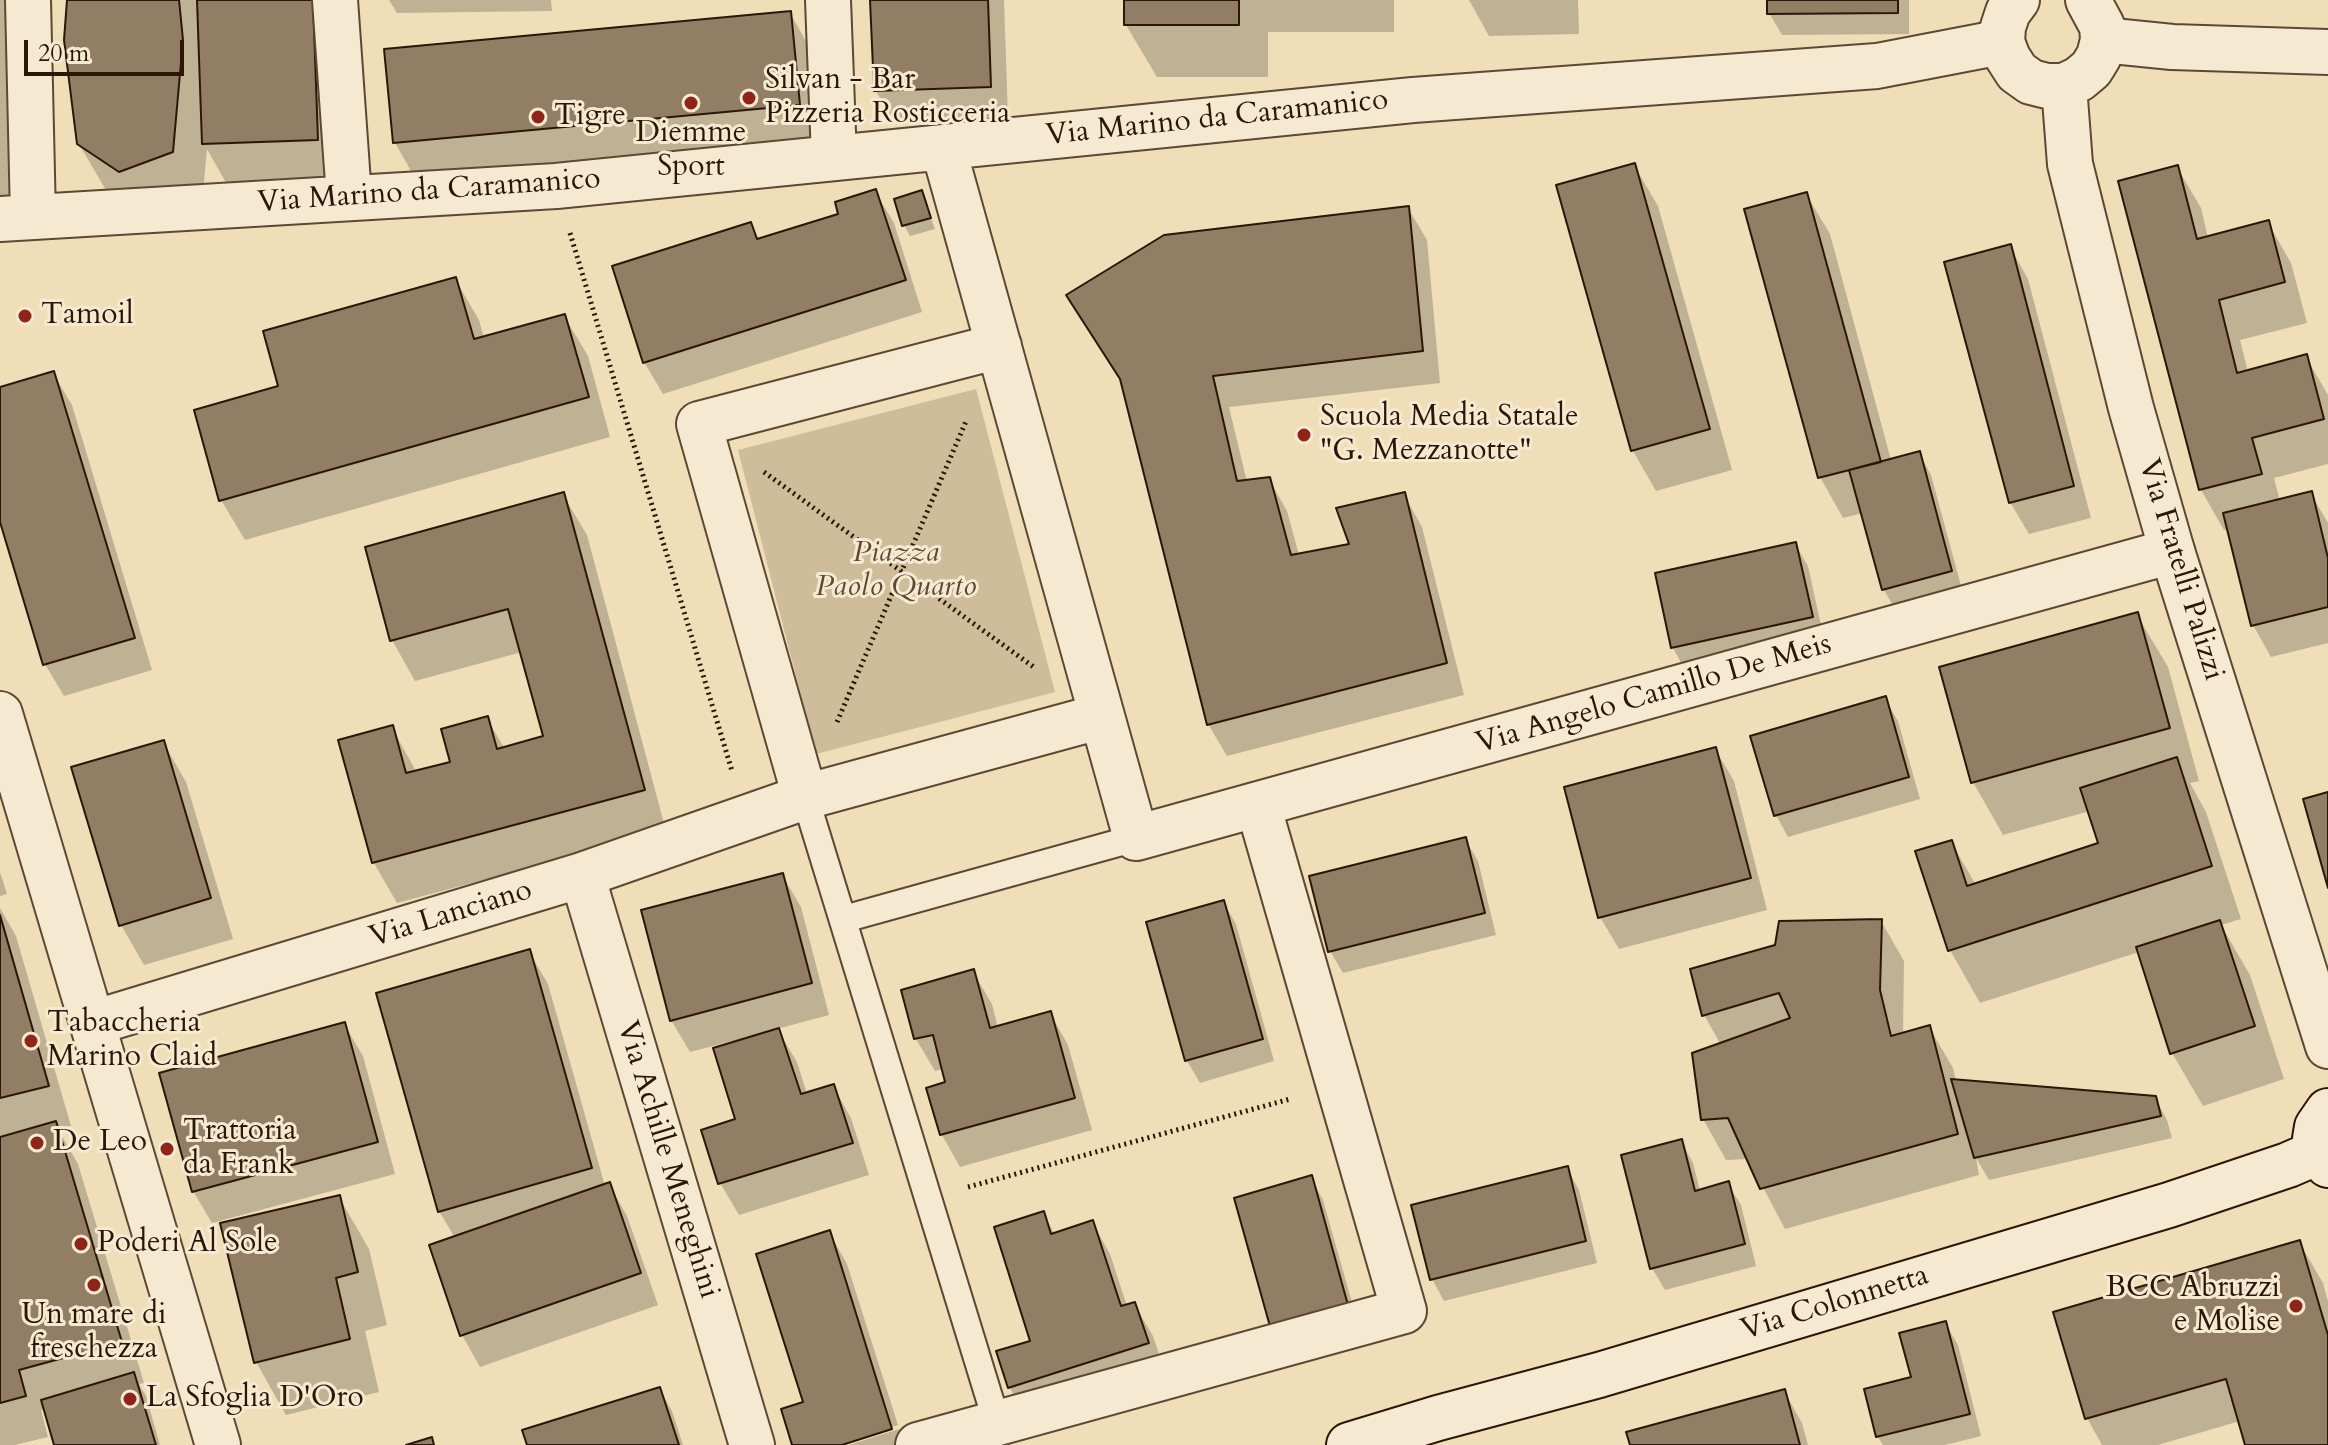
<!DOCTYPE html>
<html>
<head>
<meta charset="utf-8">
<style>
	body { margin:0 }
	#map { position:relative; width:2328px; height:1445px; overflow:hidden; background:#efdeb8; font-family:Cardo,serif }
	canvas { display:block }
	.scale { position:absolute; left:24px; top:40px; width:160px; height:36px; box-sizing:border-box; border:4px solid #2c1609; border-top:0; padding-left:10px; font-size:24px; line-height:28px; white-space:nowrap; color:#2c1609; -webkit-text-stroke:6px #f5ead1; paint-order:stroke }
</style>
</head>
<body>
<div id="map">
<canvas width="2328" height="1445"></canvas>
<div class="scale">20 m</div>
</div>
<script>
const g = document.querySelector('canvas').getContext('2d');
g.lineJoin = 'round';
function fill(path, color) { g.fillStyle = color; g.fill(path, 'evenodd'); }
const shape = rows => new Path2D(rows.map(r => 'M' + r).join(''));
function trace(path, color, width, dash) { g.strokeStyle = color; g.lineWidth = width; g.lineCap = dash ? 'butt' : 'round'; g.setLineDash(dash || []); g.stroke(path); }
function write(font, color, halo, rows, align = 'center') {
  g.font = font + ' Cardo,serif'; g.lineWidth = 6; g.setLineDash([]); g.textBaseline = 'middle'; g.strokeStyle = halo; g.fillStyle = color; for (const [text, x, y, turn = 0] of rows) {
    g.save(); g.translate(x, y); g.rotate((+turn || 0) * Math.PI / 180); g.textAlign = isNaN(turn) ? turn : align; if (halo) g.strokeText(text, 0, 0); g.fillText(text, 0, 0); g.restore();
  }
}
fill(shape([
	[976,389,1055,692,816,754,738,450]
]), '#cebc9a');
fill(shape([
	[0,0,16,0,18,217,0,217],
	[69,0,340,0,347,192,234,197,207,149,202,204,110,197,79,144],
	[389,0,551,0,552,11,397,13],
	[872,0,1004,0,1008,118,894,123,876,91],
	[1126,0,1394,0,1394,32,1268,32,1268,77,1157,77,1126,25],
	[1469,0,1578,0,1579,34,1489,36],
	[1769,0,1909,0,1909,34,1782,35,1769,13],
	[790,13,820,66,829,158,425,195,395,143],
	[1634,165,1658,206,1732,470,1656,491,1633,451,1558,186],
	[2177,167,2201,208,2208,238,2268,223,2291,263,2307,323,2240,340,2248,372,2306,357,2328,395,2328,464,2274,478,2280,501,2311,494,2328,523,2328,643,2271,657,2253,625,2229,529,2224,530,2201,490],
	[875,191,894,223,922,312,663,394,644,362,751,225,760,241,841,215],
	[921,192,935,229,910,236,904,225],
	[1806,194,1830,234,1891,460,1919,453,1931,475,1963,593,1896,611,1884,590,1863,513,1843,518,1820,477],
	[1408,208,1427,240,1440,383,1229,407,1247,482,1269,479,1287,511,1299,555,1352,545,1404,495,1422,527,1464,695,1227,756,1208,724,1124,385,1068,296],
	[2010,247,2028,279,2091,518,2029,534,2010,502],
	[455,279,479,320,484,338,564,316,588,356,610,437,245,540,221,500,281,388],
	[53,373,72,405,152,670,64,696,45,664,0,515,0,389],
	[563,495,587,535,666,831,397,903,374,863,341,741,392,728,417,773,453,764,487,719,505,749,545,737,522,652,415,681,392,640],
	[1795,544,1808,566,1824,639,1685,670,1673,648,1657,574],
	[2137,615,2168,667,2199,781,2190,783,2206,812,2241,919,2221,925,2250,975,2284,1079,2203,1106,2172,1053,2139,952,1980,1003,1950,950,1951,842,1976,885,2101,844,2090,811,2003,835,1973,782],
	[1885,699,1898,721,1920,799,1788,837,1776,815],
	[163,742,186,782,233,939,144,965,121,925],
	[1715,749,1734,781,1767,910,1619,949,1600,917,1567,788],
	[1465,839,1478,861,1496,935,1343,973,1330,951],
	[0,872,7,894,0,896],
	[782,875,801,907,829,1015,777,1029,797,1062,807,1094,833,1086,851,1118,869,1175,739,1215,720,1183,704,1131,737,1120,732,1041,690,1052,671,1020],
	[1223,902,1236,924,1274,1061,1200,1083,1187,1061,1149,923],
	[0,908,16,936,71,1126,58,1129,78,1164,144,1383,139,1384,146,1396,160,1445,56,1445,45,1409,41,1410,48,1437,15,1445,0,1445],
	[1881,921,1904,961,1903,1035,1929,1027,1953,1068,1956,1082,2155,1098,2167,1120,2172,1138,1989,1180,1976,1158,1979,1175,1785,1229,1748,1159,1726,1160,1703,1119,1721,1045,1704,1015],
	[529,952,548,984,605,1186,609,1184,627,1216,658,1305,480,1367,462,1335,455,1238,439,1211],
	[973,972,992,1004,998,1028,1050,1013,1068,1045,1092,1130,960,1167,942,1135,929,1089,948,1083,944,1069,935,1071,916,1039],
	[344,1024,363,1056,395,1174,212,1223,193,1191],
	[1681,1141,1693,1163,1700,1191,1728,1184,1741,1205,1756,1266,1665,1290,1652,1268],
	[1567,1168,1579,1190,1597,1263,1444,1301,1432,1279],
	[1311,1178,1323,1200,1362,1338,1236,1199],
	[339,1197,369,1249,387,1325,365,1331,379,1392,286,1415,256,1362],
	[1043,1213,1055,1235,1092,1222,1110,1254,1127,1306,1134,1304,1153,1336,1166,1375,1028,1420,1010,1388,999,1352,1033,1342],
	[829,1232,847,1264,898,1425,836,1445,794,1445,805,1403],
	[2299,1242,2323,1283,2328,1301,2328,1445,2247,1445,2240,1421,2158,1445,2102,1445,2087,1418],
	[1945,1323,1958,1345,1981,1436,1945,1445,1883,1445,1878,1437,1866,1391,1913,1378],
	[660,1390,672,1411,683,1445,529,1445],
	[1784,1391,1802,1423,1808,1445,1632,1445],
	[899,1429,904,1445,849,1445]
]), '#0003');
const building = shape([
	[67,0,179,0,183,40,173,152,119,172,77,144,64,40,67,0],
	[197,0,313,0,318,140,202,144,197,0],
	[870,0,988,0,991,87,874,91,870,0],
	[1124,0,1239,0,1239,25,1124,25,1124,0],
	[1767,0,1898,0,1898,13,1767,14,1767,0],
	[791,11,800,105,393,143,384,49,791,11],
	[1635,163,1710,429,1631,451,1556,185,1635,163],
	[2178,165,2197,239,2269,220,2285,282,2219,300,2237,373,2307,354,2324,419,2252,438,2262,474,2199,490,2118,181,2178,165],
	[876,189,906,280,643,363,612,266,751,222,757,239,838,214,835,202,876,189],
	[922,190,931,218,902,226,894,199,922,190],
	[1807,192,1881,462,1818,478,1744,209,1807,192],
	[1409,206,1423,351,1213,376,1237,481,1270,477,1291,555,1349,544,1336,508,1405,492,1447,663,1207,725,1120,379,1066,295,1164,235,1409,206],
	[2011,244,2074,486,2009,503,1944,262,2011,244],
	[456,277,474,339,565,314,589,397,219,501,194,410,278,386,263,331,456,277],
	[54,371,135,638,43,665,0,522,0,387,54,371],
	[1920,451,1952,571,1882,590,1849,470,1920,451],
	[2312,491,2328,558,2328,607,2251,626,2223,513,2312,491],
	[564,492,645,790,372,863,338,740,393,725,406,773,450,762,441,729,488,716,497,749,543,736,508,609,390,641,365,547,564,492],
	[1796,542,1813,617,1671,648,1655,573,1796,542],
	[2138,612,2170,728,1971,783,1939,667,2138,612],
	[1886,696,1909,777,1774,816,1750,736,1886,696],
	[164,740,211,898,119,926,71,767,164,740],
	[1716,747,1751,878,1598,918,1564,787,1716,747],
	[2177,757,2212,866,1948,951,1915,851,1952,840,1967,886,2098,843,2080,788,2177,757],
	[2328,792,2328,888,2303,799,2328,792],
	[1466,837,1485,913,1328,952,1309,876,1466,837],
	[783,873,812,983,670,1021,641,910,783,873],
	[1224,900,1263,1039,1185,1061,1146,922,1224,900],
	[0,915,49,1086,0,1098,0,915],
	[1882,919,1880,990,1891,1036,1930,1025,1958,1134,1760,1189,1728,1118,1701,1120,1692,1053,1790,1018,1779,993,1702,1016,1690,969,1775,945,1779,921,1882,919],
	[2220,920,2255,1026,2170,1054,2136,947,2220,920],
	[530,949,592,1168,438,1212,376,993,530,949],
	[974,969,990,1028,1051,1011,1075,1098,940,1135,926,1088,945,1082,933,1035,914,1039,901,990,974,969],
	[345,1022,378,1142,192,1192,159,1073,345,1022],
	[779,1028,801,1094,834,1084,853,1143,718,1184,701,1130,735,1119,713,1048,779,1028],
	[1951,1079,2156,1096,2161,1116,1974,1158,1951,1079],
	[56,1121,122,1342,19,1370,26,1396,0,1403,0,1137,56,1121],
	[1682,1139,1695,1191,1729,1181,1745,1244,1650,1269,1621,1155,1682,1139],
	[1568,1166,1586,1241,1430,1280,1411,1205,1568,1166],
	[1312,1175,1351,1316,1273,1337,1234,1198,1312,1175],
	[610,1182,641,1273,460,1336,429,1245,610,1182],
	[340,1195,358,1272,336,1278,350,1339,254,1363,220,1223,340,1195],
	[1044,1211,1051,1234,1093,1220,1121,1306,1135,1302,1149,1343,1008,1388,996,1351,1030,1341,994,1227,1044,1211],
	[830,1230,892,1429,842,1445,792,1445,781,1409,803,1402,756,1254,830,1230],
	[2300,1240,2328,1335,2328,1445,2245,1445,2226,1379,2085,1419,2053,1312,2300,1240],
	[1946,1321,1970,1414,1876,1437,1864,1389,1911,1377,1899,1333,1946,1321],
	[134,1372,156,1445,54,1445,41,1400,134,1372],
	[660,1387,679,1445,527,1445,522,1430,660,1387],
	[1785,1389,1800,1445,1630,1445,1626,1432,1785,1389],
	[432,1437,434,1445,406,1445,432,1437]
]);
fill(building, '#917e64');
trace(building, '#2c1609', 2);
const service = shape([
	[805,797,997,1423],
	[844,919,1136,838]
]);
const minor = shape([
	[28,0,33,217],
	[335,0,349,197],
	[828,0,834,158],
	[2103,40,2172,47,2328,52],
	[943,147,1136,838,2172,551],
	[0,219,556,186,1413,100,1877,66,2002,42],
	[0,714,218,1445],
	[805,797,699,424,999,346],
	[582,875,752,1445],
	[93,1023,582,875,805,797,1102,716],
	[918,1445,1404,1311,1258,805]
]);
const tertiary = shape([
	[2017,0,2008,12,2003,27,2002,42,2008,58,2017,72,2031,82,2047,86,2064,86,2079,79,2091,69,2099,56,2103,40,2102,26,2088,0],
	[2064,86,2070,164,2131,408,2172,551,2328,1046]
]);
const secondary = shape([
	[2328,1111,2317,1127,2315,1139,2318,1152,2328,1165],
	[1349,1445,1438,1418,1599,1375,2169,1205,2288,1165,2318,1152]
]);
trace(service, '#5d4835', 30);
trace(minor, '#5d4835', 48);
trace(tertiary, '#5d4835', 48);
trace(secondary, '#2c1609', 48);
trace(shape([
	[570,233,732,771],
	[764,472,1035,668],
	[837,722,967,419],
	[968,1187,1290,1099]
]), '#2c1609', 5, [2, 4]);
trace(service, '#f5ead1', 26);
trace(minor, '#f5ead1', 44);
trace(tertiary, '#f5ead1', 44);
trace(secondary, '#f5ead1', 44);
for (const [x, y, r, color] of [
	[749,98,8,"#8f2418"],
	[691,103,8,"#8f2418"],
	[538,117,8,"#8f2418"],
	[25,316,8,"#8f2418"],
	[1304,435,8,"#8f2418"],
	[31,1041,8,"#8f2418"],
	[37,1143,8,"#8f2418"],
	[167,1149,8,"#8f2418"],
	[81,1244,8,"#8f2418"],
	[94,1285,8,"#8f2418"],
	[2296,1306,8,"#8f2418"],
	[130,1399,8,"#8f2418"]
]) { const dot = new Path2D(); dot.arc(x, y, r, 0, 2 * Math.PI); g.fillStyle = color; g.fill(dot); trace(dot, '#f5ead1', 3); }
write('30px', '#2c1609', '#f5ead1', [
	["Silvan - Bar",765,81],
	["Pizzeria Rosticceria",765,115],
	["Tigre",554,117],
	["Diemme",691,134,"center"],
	["Sport",691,168,"center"],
	["Tamoil",41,316],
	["Scuola Media Statale",1320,418],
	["\"G. Mezzanotte\"",1320,452],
	["Tabaccheria",47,1024],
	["Marino Claid",47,1058],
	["Trattoria",183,1132],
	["da Frank",183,1166],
	["De Leo",53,1143],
	["Poderi Al Sole",97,1244],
	["BCC Abruzzi",2280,1289,"right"],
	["e Molise",2280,1323,"right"],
	["Un mare di",94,1316,"center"],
	["freschezza",94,1350,"center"],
	["La Sfoglia D'Oro",146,1399]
], 'left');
write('30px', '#2c1609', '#f5ead1', [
	["Via Marino da Caramanico",1217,119,-6],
	["Via Marino da Caramanico",429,192,-4],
	["Via Fratelli Palizzi",2180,570,73],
	["Via Angelo Camillo De Meis",1654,695,-16],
	["Via Lanciano",451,915,-17],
	["Via Achille Meneghini",667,1160,73],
	["Via Colonnetta",1835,1304,-17]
]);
write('italic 30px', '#5d4834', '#f5ead1', [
	["Piazza",896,554],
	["Paolo Quarto",896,588]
]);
</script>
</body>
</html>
